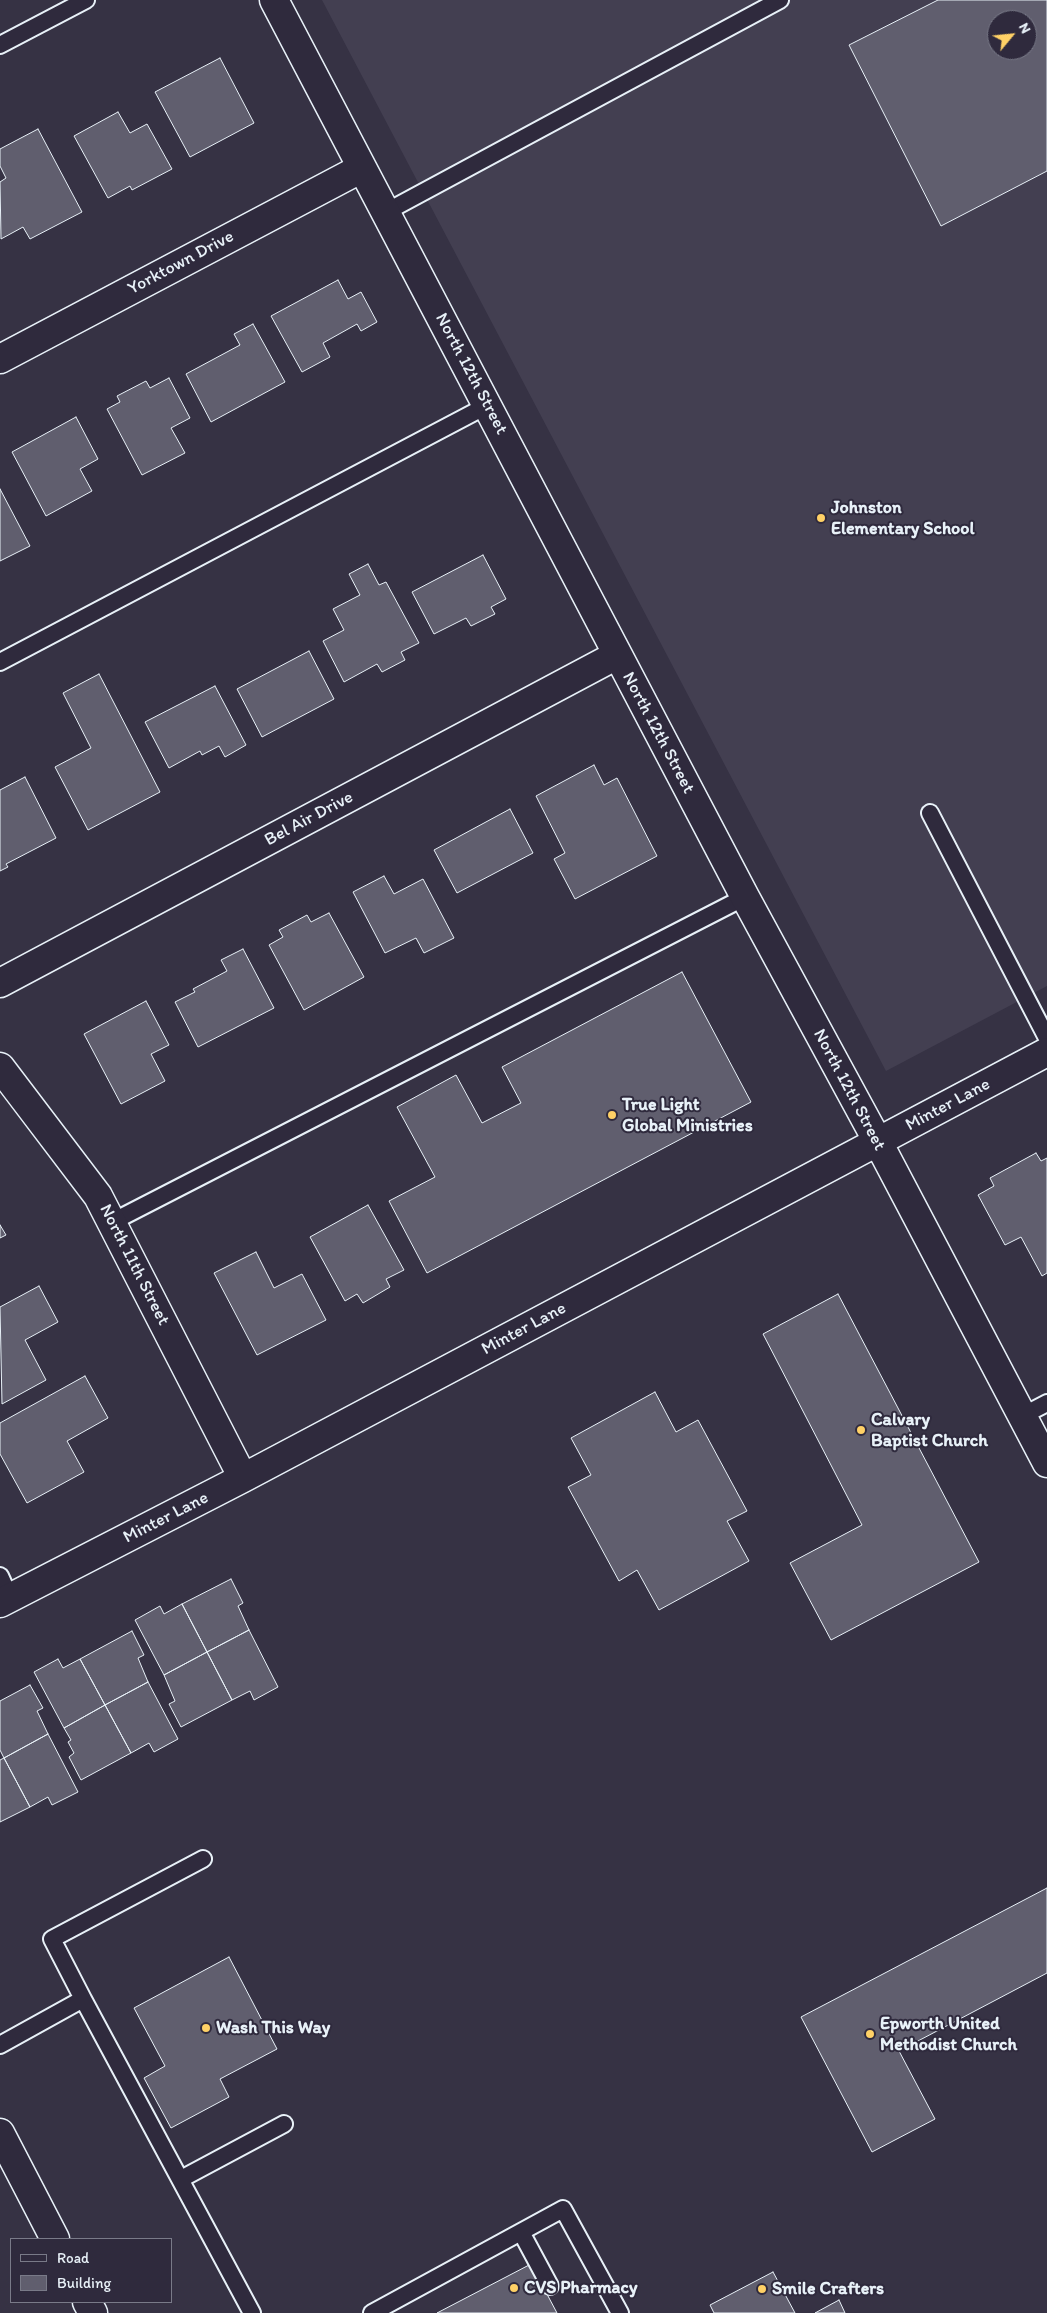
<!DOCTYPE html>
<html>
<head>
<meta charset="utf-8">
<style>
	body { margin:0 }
	#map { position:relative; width:1047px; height:2313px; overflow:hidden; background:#363244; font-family:Itim,sans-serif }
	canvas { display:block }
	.legend { position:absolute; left:10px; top:2238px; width:162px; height:65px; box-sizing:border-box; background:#2f2a3d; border:1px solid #797a88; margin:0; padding:6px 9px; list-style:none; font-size:15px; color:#e8f1f8 }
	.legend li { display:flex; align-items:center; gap:10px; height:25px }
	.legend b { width:25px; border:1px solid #797a88 }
	.north { position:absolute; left:987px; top:10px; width:50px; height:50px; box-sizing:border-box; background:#2f2a3d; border:1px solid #797a88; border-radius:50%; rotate:62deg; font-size:14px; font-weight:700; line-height:20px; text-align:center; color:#e8f1f8 }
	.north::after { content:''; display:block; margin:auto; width:18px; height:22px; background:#ffd166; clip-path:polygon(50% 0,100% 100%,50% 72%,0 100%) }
</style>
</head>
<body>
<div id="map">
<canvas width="1047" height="2313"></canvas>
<ul class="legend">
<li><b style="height:6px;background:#2f2a3d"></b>Road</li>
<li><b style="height:14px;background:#605e6e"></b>Building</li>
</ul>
<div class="north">N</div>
</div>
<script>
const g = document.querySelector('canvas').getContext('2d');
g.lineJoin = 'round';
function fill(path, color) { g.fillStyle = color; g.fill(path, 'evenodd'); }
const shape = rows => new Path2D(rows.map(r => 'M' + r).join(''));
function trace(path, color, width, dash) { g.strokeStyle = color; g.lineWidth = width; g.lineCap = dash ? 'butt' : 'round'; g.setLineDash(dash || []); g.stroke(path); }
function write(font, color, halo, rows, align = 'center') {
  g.font = font + ' Itim,sans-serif'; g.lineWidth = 4; g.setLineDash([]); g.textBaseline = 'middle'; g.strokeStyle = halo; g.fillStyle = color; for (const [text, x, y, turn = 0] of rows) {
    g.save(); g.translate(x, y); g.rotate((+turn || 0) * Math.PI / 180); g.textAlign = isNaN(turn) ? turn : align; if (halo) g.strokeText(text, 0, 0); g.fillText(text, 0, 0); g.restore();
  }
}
fill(shape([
	[322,0,1047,0,1047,986,886,1071],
	[997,20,1027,20,1027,50,997,50]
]), '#433f51');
const building = shape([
	[938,0,1047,0,1047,171,941,226,849,45,938,0],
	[997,20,1027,20,1027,50,997,50,997,20],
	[220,58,254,123,190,157,155,92,220,58],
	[118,112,130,133,147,124,172,169,132,190,130,186,108,198,74,136,118,112],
	[38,129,82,212,30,239,23,227,1,239,0,182,6,178,0,166,0,149,38,129],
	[338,280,348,299,361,292,377,322,361,331,357,324,323,343,330,357,302,372,271,316,338,280],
	[253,324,285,382,211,422,186,374,240,345,234,334,253,324],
	[169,378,190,418,171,428,185,453,142,475,107,409,120,402,117,396,146,381,150,388,169,378],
	[76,417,98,459,80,469,92,491,46,516,12,452,76,417],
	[0,489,30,546,0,561,0,489],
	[483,555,506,599,491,607,495,614,471,626,466,618,434,634,412,592,483,555],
	[368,564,379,585,386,582,419,643,401,652,405,660,382,672,377,664,344,682,323,641,344,630,333,609,360,595,349,574,368,564],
	[309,651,334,699,262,737,237,689,309,651],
	[99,674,160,792,88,830,55,767,91,748,63,693,99,674],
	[215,686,246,745,225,757,219,746,202,755,200,751,169,768,145,722,215,686],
	[594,765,604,785,617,778,657,856,575,899,554,859,565,853,536,796,594,765],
	[25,777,56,838,6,864,8,867,0,871,0,790,25,777],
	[510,809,533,853,457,893,434,850,510,809],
	[384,876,394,894,423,879,454,938,424,953,416,938,385,953,353,892,384,876],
	[329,913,364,977,304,1010,269,945,283,937,279,930,307,915,311,922,329,913],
	[243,949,274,1008,198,1047,175,1002,195,992,193,989,227,971,221,960,243,949],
	[682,972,751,1102,427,1273,389,1201,435,1177,397,1107,456,1075,482,1123,521,1103,502,1067,682,972],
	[146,1001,169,1045,151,1054,165,1081,121,1104,84,1034,146,1001],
	[1036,1153,1041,1161,1047,1158,1047,1273,1042,1276,1021,1237,1005,1245,978,1195,994,1186,990,1178,1036,1153],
	[368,1205,404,1270,386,1279,390,1287,363,1303,357,1294,345,1301,310,1237,368,1205],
	[0,1225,6,1235,0,1238,0,1225],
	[256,1252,274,1288,302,1274,326,1320,257,1355,214,1273,256,1252],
	[39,1286,58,1322,25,1340,46,1380,2,1404,0,1307,39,1286],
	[838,1294,979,1562,831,1640,790,1563,862,1525,763,1334,838,1294],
	[85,1376,108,1418,67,1441,84,1472,27,1503,0,1454,0,1423,85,1376],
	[655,1392,676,1432,698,1420,747,1511,727,1521,749,1561,659,1610,637,1570,619,1581,568,1487,591,1475,571,1438,655,1392],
	[231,1579,243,1603,238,1606,249,1630,207,1652,182,1604,231,1579],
	[182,1604,207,1652,164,1675,135,1620,160,1606,164,1614,182,1604],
	[249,1630,278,1687,254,1700,250,1691,232,1700,207,1652,249,1630],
	[132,1631,144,1655,138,1658,148,1682,105,1705,80,1659,132,1631],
	[207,1652,232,1700,181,1727,169,1704,175,1701,164,1675,207,1652],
	[58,1659,63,1668,80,1659,105,1705,64,1728,34,1672,58,1659],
	[148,1682,178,1739,154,1752,149,1743,131,1753,105,1705,148,1682],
	[30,1685,43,1708,37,1711,48,1734,4,1758,0,1750,0,1701,30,1685],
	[105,1705,131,1753,81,1780,69,1757,74,1753,68,1742,71,1740,64,1728,105,1705],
	[48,1734,78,1792,52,1805,48,1797,30,1807,4,1758,48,1734],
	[4,1758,30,1807,0,1822,0,1760,4,1758],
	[1047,1888,1047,1973,899,2051,935,2119,872,2152,801,2017,1047,1888],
	[229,1957,277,2049,220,2079,229,2097,171,2128,144,2078,165,2066,134,2008,229,1957],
	[531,2264,557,2313,437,2313,531,2264],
	[773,2272,795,2313,714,2313,710,2305,773,2272],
	[839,2300,845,2313,815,2313,839,2300]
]);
fill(building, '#605e6e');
trace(building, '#e8f1f8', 1);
const lane = shape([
	[0,45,86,0],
	[386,212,780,0],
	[0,662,488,405],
	[930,813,1047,1038],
	[112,1222,745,897],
	[1022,1416,1047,1403],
	[0,1576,10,1598],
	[83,1999,52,1939,203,1859],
	[0,2045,83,1999,252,2313],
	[181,2179,284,2124],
	[521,2232,550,2286],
	[372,2313,563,2209,620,2313]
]);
const street = shape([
	[274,0,745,897,878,1142,1047,1463],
	[0,359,362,168],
	[0,983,617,655],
	[0,1067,98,1196,243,1478],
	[0,1603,243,1478,1047,1052]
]);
const secondary = shape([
	[0,2133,55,2239],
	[87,2302,93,2313]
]);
trace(lane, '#e8f1f8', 20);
trace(street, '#e8f1f8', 31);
trace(secondary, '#e8f1f8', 31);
trace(lane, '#2f2a3d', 16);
trace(street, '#2f2a3d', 28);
trace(secondary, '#2f2a3d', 28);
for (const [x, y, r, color] of [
	[821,518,5,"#ffd166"],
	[612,1115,5,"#ffd166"],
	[861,1430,5,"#ffd166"],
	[206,2028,5,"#ffd166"],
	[870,2034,5,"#ffd166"],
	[514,2288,5,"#ffd166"],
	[762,2289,5,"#ffd166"]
]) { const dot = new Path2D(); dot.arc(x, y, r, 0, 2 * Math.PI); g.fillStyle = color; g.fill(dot); trace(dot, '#2f2a3d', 2); }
write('18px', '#e8f1f8', '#2f2a3d', [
	["Yorktown Drive",181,263,-28],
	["North 12th Street",471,374,62],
	["North 12th Street",658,733,62],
	["Bel Air Drive",309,819,-28],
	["North 12th Street",849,1090,62],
	["Minter Lane",948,1105,-28],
	["North 11th Street",134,1265,63],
	["Minter Lane",524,1329,-28],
	["Minter Lane",166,1518,-27]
]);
write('bold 18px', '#e8f1f8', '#2f2a3d', [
	["Johnston",831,508],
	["Elementary School",831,529],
	["True Light",622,1105],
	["Global Ministries",622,1126],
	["Calvary",871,1420],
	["Baptist Church",871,1441],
	["Epworth United",880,2024],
	["Methodist Church",880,2045],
	["Wash This Way",216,2028],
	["CVS Pharmacy",524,2288],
	["Smile Crafters",772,2289]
], 'left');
</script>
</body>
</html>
